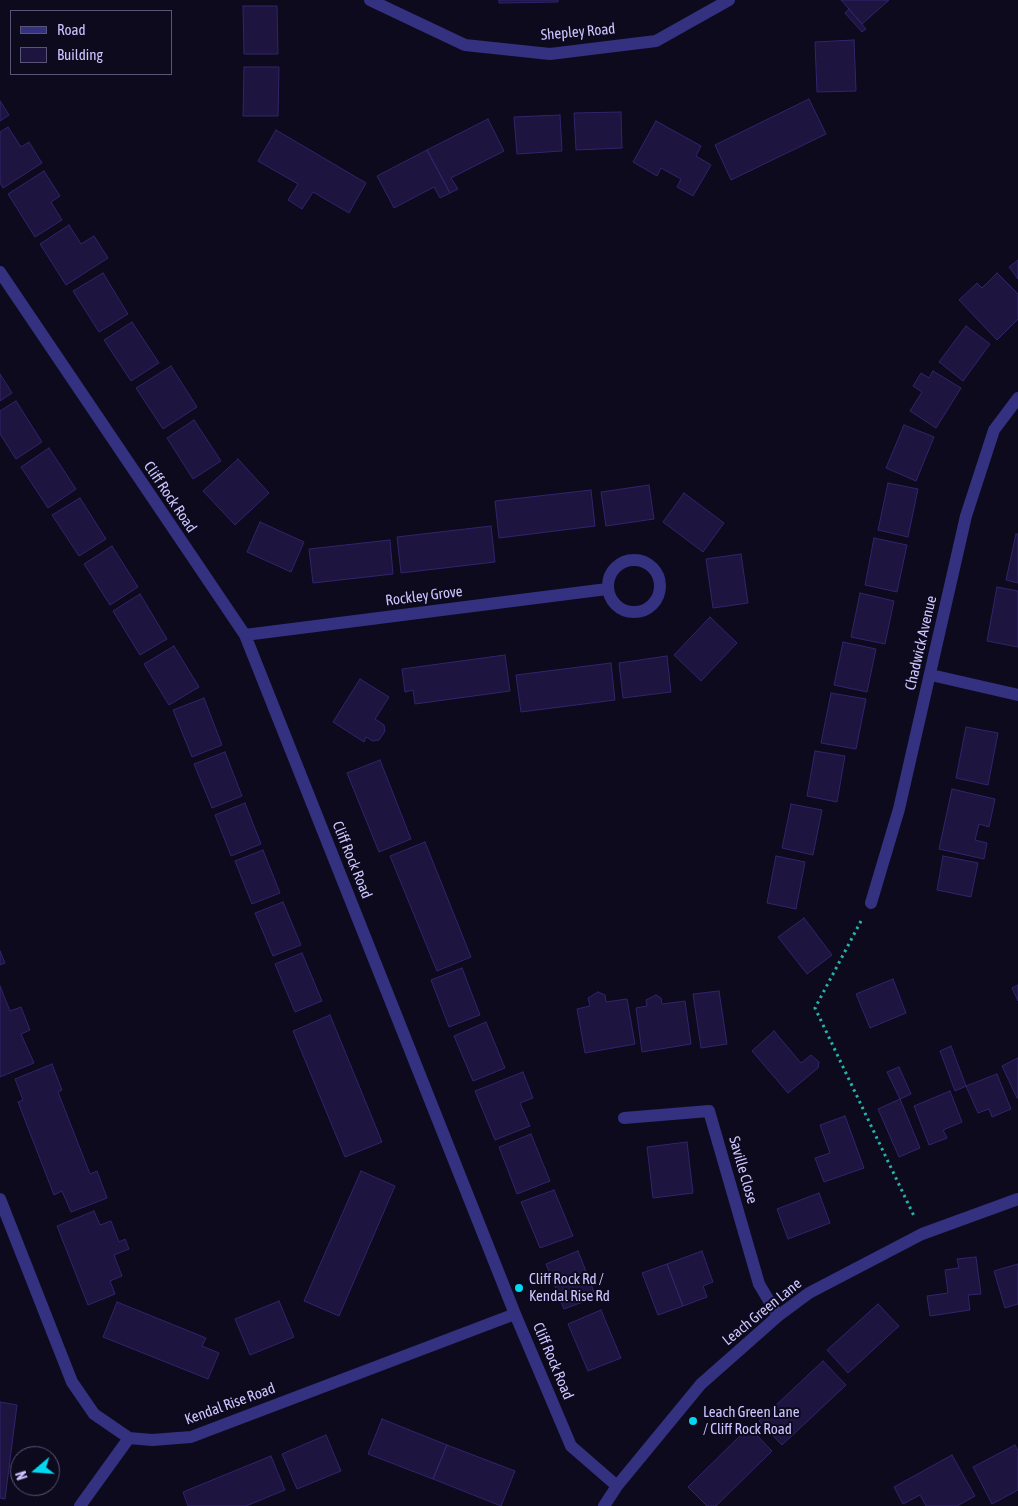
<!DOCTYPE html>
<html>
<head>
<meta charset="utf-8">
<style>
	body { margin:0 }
	#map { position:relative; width:1018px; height:1506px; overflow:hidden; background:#0d0a1d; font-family:"Asap Condensed",sans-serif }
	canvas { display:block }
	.legend { position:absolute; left:10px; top:10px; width:162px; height:65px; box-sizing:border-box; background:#0d0a1d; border:1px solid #595577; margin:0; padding:6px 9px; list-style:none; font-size:15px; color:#ccc5ff }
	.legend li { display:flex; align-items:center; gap:10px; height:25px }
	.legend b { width:25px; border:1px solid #595577 }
	.north { position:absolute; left:10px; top:1446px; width:50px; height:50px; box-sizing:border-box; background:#0d0a1d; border:1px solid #595577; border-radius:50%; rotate:252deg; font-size:14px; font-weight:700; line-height:20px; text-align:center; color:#ccc5ff }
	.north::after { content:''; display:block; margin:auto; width:18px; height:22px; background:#00d9f0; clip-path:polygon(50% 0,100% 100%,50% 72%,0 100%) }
</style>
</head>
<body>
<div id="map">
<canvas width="1018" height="1506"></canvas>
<ul class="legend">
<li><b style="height:6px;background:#333180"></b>Road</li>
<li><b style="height:14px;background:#1d143f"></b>Building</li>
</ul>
<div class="north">N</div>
</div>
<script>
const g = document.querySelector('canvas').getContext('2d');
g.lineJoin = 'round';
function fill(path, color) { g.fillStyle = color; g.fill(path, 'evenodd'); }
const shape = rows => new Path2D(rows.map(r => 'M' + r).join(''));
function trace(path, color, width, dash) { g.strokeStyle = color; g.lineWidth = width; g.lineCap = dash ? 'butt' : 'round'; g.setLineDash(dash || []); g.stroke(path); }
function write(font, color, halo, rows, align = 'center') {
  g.font = font + ' "Asap Condensed",sans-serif'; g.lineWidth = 4; g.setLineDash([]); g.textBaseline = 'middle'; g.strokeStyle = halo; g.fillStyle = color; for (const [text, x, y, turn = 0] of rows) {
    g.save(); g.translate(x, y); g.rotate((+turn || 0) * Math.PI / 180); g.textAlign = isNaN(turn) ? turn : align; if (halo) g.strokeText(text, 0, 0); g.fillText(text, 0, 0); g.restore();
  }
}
const building = shape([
	[499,0,558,0,558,2,499,3,499,0],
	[841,0,889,0,862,24,841,0],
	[243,6,277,6,278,54,244,54,243,6],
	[849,9,866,29,862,32,845,13,849,9],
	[854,40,856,91,817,92,815,42,854,40],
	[244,67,279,67,278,116,243,116,244,67],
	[809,99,826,134,731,180,715,145,809,99],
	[0,101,9,115,0,121,0,101],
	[621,112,622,148,576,150,574,113,621,112],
	[560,115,562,151,517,154,514,117,560,115],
	[488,119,504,151,451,178,458,189,450,193,427,150,488,119],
	[656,121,701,146,696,156,711,165,693,196,677,187,681,179,661,168,657,176,633,162,656,121],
	[8,127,21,147,29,142,42,163,3,188,0,183,0,132,8,127],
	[276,130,366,183,349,213,313,192,302,209,288,200,298,184,258,161,276,130],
	[427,150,450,193,440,198,434,187,394,208,377,176,427,150],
	[44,171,60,196,51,202,62,220,35,237,8,194,44,171],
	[69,225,81,244,94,236,108,258,66,285,40,244,69,225],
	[1018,260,1018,279,1009,267,1018,260],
	[103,273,128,314,99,332,73,291,103,273],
	[997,273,1018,294,1018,319,997,340,959,300,977,283,982,288,997,273],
	[132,322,159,363,131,381,104,340,132,322],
	[966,326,990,344,963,381,939,362,966,326],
	[171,366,197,407,163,429,136,388,171,366],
	[933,371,961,388,936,428,910,411,922,392,913,386,921,373,929,378,933,371],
	[0,374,12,393,0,401,0,374],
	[16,401,42,442,16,459,0,434,0,411,16,401],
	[194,420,221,461,193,479,167,438,194,420],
	[904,425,934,437,916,481,886,468,904,425],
	[49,448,76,489,48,508,21,467,49,448],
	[238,459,269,493,235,525,203,491,238,459],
	[888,483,918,489,908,537,878,530,888,483],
	[649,485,654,519,606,526,601,492,649,485],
	[591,490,595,526,499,538,495,501,591,490],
	[684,493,724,523,703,552,663,522,684,493],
	[80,498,106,539,79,556,52,515,80,498],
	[260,522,304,542,291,572,247,552,260,522],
	[491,526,495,562,401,573,397,537,491,526],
	[1016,534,1018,534,1018,583,1006,580,1016,534],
	[874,538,907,545,897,592,865,585,874,538],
	[390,540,393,574,313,583,309,549,390,540],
	[112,546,138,587,110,605,84,564,112,546],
	[741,554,748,603,713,608,706,559,741,554],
	[997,587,1018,591,1018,647,987,641,997,587],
	[860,593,894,601,885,644,851,637,860,593],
	[140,594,167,639,140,655,113,611,140,594],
	[710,617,737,643,701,681,674,655,710,617],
	[843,642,876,649,867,692,834,685,843,642],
	[174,646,199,687,169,705,144,664,174,646],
	[505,655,510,691,415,704,413,690,405,692,402,669,505,655],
	[667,656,671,692,623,698,619,663,667,656],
	[611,663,615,700,521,712,516,675,611,663],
	[360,679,389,697,375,719,384,725,385,731,379,740,373,741,366,737,364,742,333,722,360,679],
	[831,693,866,699,856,749,821,743,831,693],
	[204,698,222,745,192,757,173,710,204,698],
	[966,727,998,733,988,785,956,778,966,727],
	[815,751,845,756,837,802,807,796,815,751],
	[225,752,242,796,212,808,194,764,225,752],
	[380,760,411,839,379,852,347,773,380,760],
	[952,789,995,799,989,827,979,824,975,840,987,843,984,859,939,849,952,789],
	[245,803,261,844,231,856,215,815,245,803],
	[791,804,822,810,813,855,782,848,791,804],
	[425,842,471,957,437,971,390,856,425,842],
	[263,850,280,893,252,904,235,861,263,850],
	[776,856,805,862,796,909,767,903,776,856],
	[943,856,978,863,971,897,937,890,943,856],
	[283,902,301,945,273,956,255,913,283,902],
	[804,918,832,955,807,974,778,937,804,918],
	[0,951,5,963,0,965,0,951],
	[302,953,322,1001,295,1012,275,964,302,953],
	[462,968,480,1015,449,1027,431,980,462,968],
	[893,979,906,1013,870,1028,856,994,893,979],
	[1018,985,1018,1001,1012,988,1018,985],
	[0,986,10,1011,21,1007,30,1030,21,1034,34,1063,0,1077,0,986],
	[719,991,727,1044,701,1048,693,994,719,991],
	[598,992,605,995,606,1002,627,999,635,1044,585,1053,577,1009,590,1006,588,998,598,992],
	[656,995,661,998,662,1004,685,1001,691,1044,642,1052,636,1008,647,1006,646,1000,656,995],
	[330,1015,382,1142,345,1157,293,1031,330,1015],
	[486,1022,505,1068,473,1081,454,1036,486,1022],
	[774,1031,801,1063,811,1055,819,1062,818,1068,788,1093,752,1051,774,1031],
	[951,1046,966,1086,955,1091,940,1051,951,1046],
	[1018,1058,1018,1098,1017,1098,1002,1066,1018,1058],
	[52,1064,62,1090,58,1092,90,1174,97,1171,107,1198,71,1212,62,1191,54,1195,18,1102,23,1100,15,1079,52,1064],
	[899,1067,911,1094,900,1099,887,1072,899,1067],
	[523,1072,533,1098,520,1103,530,1126,495,1140,475,1091,523,1072],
	[997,1074,1011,1109,992,1117,989,1109,978,1113,966,1086,997,1074],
	[950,1091,962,1122,943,1130,947,1138,929,1145,914,1106,950,1091],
	[900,1099,920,1148,899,1157,878,1109,900,1099],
	[845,1116,864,1168,824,1182,815,1158,830,1153,820,1125,845,1116],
	[531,1134,550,1181,517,1194,499,1147,531,1134],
	[687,1142,693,1193,653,1198,647,1147,687,1142],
	[361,1171,395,1186,339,1316,304,1301,361,1171],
	[554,1190,573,1236,540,1248,521,1202,554,1190],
	[819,1193,830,1223,788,1239,777,1209,819,1193],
	[94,1211,100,1225,111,1221,119,1242,125,1239,129,1249,114,1255,122,1276,110,1281,115,1294,88,1305,57,1226,94,1211],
	[578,1251,596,1297,564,1309,546,1264,578,1251],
	[702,1251,713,1282,703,1286,707,1297,683,1306,667,1264,702,1251],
	[976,1257,981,1294,968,1295,970,1310,930,1316,927,1296,948,1293,945,1270,959,1268,957,1259,976,1257],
	[667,1264,683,1306,658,1315,642,1273,667,1264],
	[1018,1264,1018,1304,1005,1308,994,1271,1018,1264],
	[279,1301,294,1337,250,1355,235,1319,279,1301],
	[117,1302,206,1338,202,1346,219,1353,208,1379,103,1337,117,1302],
	[878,1304,899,1326,848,1373,827,1350,878,1304],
	[601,1310,621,1358,588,1371,568,1324,601,1310],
	[823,1361,846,1385,782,1445,759,1421,823,1361],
	[0,1402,17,1405,5,1499,0,1498,0,1402],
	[382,1419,447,1445,433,1479,368,1454,382,1419],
	[749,1427,772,1451,716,1506,707,1506,688,1487,749,1427],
	[326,1435,341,1471,297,1489,282,1454,326,1435],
	[447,1445,515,1471,501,1506,433,1479,447,1445],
	[1015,1445,1018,1451,1018,1490,992,1504,973,1467,1015,1445],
	[952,1455,975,1496,957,1506,926,1506,920,1495,903,1504,894,1487,952,1455],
	[271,1456,285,1490,246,1506,188,1506,183,1492,271,1456]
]);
fill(building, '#1d143f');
trace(building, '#32246d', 1);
trace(shape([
	[861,921,815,1008,914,1216]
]), '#23b5ac', 3, [2.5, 4]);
trace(shape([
	[370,0,465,45,550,54,656,41,729,0],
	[0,272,245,635,515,1314,571,1446,617,1486],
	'608 586a26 26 0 1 1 52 0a26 26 0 1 1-52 0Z',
	[245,635,607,589],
	[931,675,1018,695],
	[871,903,899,809,966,516,994,430,1018,398],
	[624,1118,709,1111,759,1284,778,1316],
	[0,1199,72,1382,94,1414,129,1438,152,1440,191,1437,515,1314],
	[80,1506,129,1438],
	[604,1506,617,1486,701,1384,778,1316,809,1293,922,1234,1018,1199]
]), '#333180', 12);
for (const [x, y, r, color] of [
	[519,1288,5,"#00d9f0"],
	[693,1421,5,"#00d9f0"]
]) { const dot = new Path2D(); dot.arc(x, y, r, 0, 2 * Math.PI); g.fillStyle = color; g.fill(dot); trace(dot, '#0d0a1d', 2); }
write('15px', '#ccc5ff', '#0d0a1d', [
	["Shepley Road",578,32,-5],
	["Cliff Rock Road",170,497,56],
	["Rockley Grove",424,596,-7],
	["Chadwick Avenue",921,643,-77],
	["Cliff Rock Road",352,860,68],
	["Saville Close",743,1170,74],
	["Leach Green Lane",762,1312,-39],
	["Cliff Rock Road",553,1361,67],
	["Kendal Rise Road",230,1404,-20]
]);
write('15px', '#ccc5ff', '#0d0a1d', [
	["Cliff Rock Rd /",529,1279],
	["Kendal Rise Rd",529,1296],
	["Leach Green Lane",703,1412],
	["/ Cliff Rock Road",703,1429]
], 'left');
</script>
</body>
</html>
